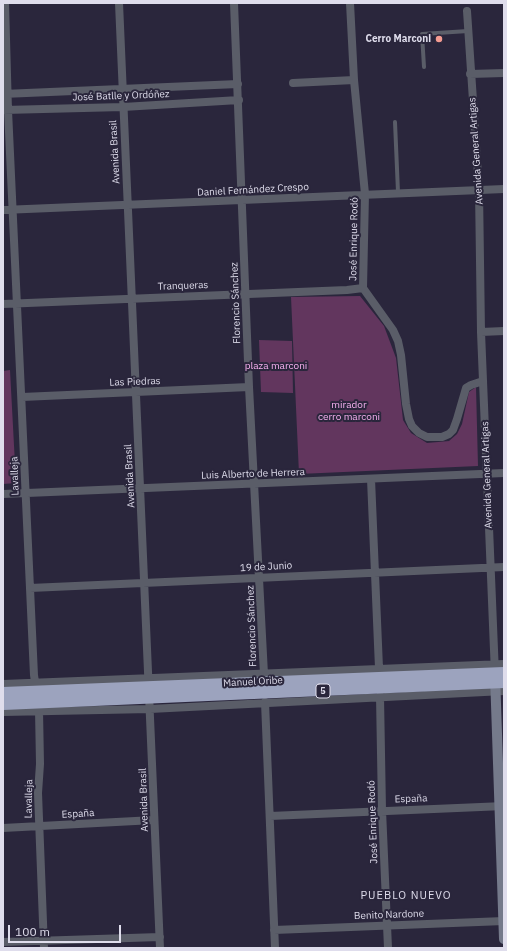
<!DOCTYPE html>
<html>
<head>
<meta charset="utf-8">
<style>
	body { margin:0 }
	#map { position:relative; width:507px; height:951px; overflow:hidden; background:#2a263c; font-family:"IBM Plex Sans",sans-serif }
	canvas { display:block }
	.frame { position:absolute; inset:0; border:4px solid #dfddec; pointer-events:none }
	.scale { position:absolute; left:8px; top:925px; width:113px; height:18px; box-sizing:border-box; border:2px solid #dfddec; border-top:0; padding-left:5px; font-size:12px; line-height:14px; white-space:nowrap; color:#dfddec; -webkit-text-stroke:3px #2a263c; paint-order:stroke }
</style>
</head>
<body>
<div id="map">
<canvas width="507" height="951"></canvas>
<div class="frame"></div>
<div class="scale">100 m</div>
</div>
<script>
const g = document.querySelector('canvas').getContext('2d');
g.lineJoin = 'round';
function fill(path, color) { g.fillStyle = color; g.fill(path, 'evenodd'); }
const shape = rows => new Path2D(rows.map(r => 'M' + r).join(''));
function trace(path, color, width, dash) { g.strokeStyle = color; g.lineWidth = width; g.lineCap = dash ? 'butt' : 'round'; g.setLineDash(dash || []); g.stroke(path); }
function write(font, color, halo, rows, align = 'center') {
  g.font = font + ' "IBM Plex Sans",sans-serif'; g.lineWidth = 4; g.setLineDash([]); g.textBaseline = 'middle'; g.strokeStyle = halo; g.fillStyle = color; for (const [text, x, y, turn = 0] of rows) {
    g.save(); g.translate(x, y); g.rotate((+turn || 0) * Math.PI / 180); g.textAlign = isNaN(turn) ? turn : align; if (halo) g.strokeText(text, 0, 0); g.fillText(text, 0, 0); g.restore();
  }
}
fill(shape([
	[360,296,384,326,396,358,403,420,411,433,427,443,449,441,457,434,462,424,469,392,476,387,478,466,299,474,291,297],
	[259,340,292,341,293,393,261,392],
	[10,370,16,483,3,484,3,371]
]), '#62365e');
trace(shape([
	[424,67,422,34,468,31],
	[395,122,398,192]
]), '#5a5d68', 4);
trace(shape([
	[5,3,8,110,34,675,39,710,40,764,38,793,44,948],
	[119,3,160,948],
	[234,3,249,387,264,674],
	[350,3,354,80,365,194,363,288,393,330,398,341,401,355,406,404,409,419,412,426,419,433,427,437,442,437,449,434,453,430,457,419,466,388,471,385,483,381],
	[467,11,479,190,481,332,495,674],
	[470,74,504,73],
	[293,83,354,80],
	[3,94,238,84],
	[4,110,123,107,239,100],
	[3,210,504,189],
	[3,304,347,290,363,288],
	[481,332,504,331],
	[22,397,249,387],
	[371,479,379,668],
	[3,494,504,473],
	[30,588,504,567],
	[3,684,504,664],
	[380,696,382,810,388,948],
	[265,702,275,948],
	[3,712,150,709,504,691],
	[270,816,504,806],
	[3,828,154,820],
	[274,930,504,921],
	[3,942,160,937]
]), '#5a5d68', 8);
trace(shape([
	[495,675,504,939]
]), '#757a8b', 10);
trace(shape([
	[3,693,504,673],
	[3,704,504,682]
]), '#9ca3be', 12);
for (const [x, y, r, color] of [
	[439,39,4,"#f59c92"]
]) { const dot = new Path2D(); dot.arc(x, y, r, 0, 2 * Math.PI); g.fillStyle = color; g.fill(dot); trace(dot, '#2a263c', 1.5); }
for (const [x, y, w] of [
	[323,691,14]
]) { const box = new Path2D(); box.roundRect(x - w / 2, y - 7, w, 14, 3); g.fillStyle = '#2a263c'; g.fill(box); trace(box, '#dfddec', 1); }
write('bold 9px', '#dfddec', null, [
	["5",323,691]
]);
write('bold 10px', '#dfddec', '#2a263c', [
	["Cerro Marconi",431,39]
], 'right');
write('10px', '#dfddec', '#2a263c', [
	["José Batlle y Ordóñez",121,96,-2],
	["Avenida General Artigas",476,151,-94],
	["Avenida Brasil",115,152,-93],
	["Daniel Fernández Crespo",253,190,-3],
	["José Enrique Rodó",354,239,-89],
	["Tranqueras",183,286,-2],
	["Florencio Sánchez",236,303,-92],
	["Las Piedras",135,382,-2],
	["Luis Alberto de Herrera",253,474,-2],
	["Avenida General Artigas",487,475,-92],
	["Lavalleja",15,476,-92],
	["Avenida Brasil",130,476,-93],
	["19 de Junio",266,567,-3],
	["Florencio Sánchez",252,626,-92],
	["Manuel Oribe",253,682,-3],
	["Lavalleja",29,799,-89],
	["España",411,799,-2],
	["Avenida Brasil",144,800,-92],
	["España",78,814,-3],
	["José Enrique Rodó",373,822,-92],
	["Benito Nardone",389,915,-2]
]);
write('10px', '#f6b0ef', '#2a263c', [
	["plaza marconi",276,366],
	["mirador",349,405],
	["cerro marconi",349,417]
]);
g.letterSpacing = '1px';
write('11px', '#dfddec', '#2a263c', [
	["PUEBLO NUEVO",406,896]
]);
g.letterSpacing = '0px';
</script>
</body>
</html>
